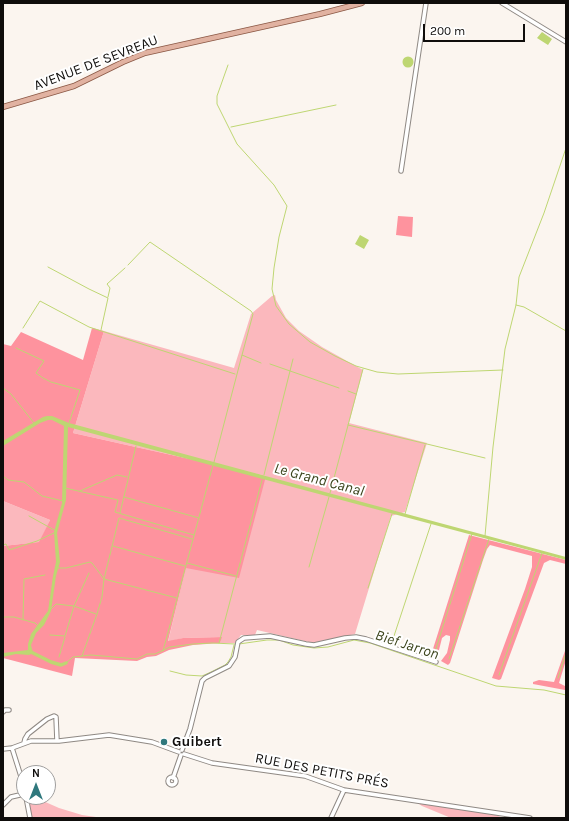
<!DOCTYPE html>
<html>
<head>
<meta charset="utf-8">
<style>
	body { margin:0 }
	#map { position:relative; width:569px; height:821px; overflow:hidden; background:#fbf5ef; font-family:Karla,sans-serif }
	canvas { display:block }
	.frame { position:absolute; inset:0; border:4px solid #0f0d0b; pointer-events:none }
	.north { position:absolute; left:16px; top:765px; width:40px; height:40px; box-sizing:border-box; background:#fff; border:1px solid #9f9e9d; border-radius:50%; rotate:0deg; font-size:11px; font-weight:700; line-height:16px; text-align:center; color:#0f0d0b }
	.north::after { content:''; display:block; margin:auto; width:14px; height:18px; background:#2f787d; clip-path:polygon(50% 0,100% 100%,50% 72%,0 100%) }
	.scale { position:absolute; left:423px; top:24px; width:102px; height:18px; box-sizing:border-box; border:2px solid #0f0d0b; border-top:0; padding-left:5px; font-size:12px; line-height:14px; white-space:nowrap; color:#0f0d0b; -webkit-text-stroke:3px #fff; paint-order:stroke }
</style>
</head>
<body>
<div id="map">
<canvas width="569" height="821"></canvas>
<div class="frame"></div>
<div class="north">N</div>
<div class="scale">200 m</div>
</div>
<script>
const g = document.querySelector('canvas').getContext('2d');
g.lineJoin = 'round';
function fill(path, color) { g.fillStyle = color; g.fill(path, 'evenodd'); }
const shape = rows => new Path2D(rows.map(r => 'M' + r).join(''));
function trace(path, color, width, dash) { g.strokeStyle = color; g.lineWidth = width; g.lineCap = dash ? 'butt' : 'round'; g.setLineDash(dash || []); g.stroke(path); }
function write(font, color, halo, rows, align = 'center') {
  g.font = font + ' Karla,sans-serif'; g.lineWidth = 4; g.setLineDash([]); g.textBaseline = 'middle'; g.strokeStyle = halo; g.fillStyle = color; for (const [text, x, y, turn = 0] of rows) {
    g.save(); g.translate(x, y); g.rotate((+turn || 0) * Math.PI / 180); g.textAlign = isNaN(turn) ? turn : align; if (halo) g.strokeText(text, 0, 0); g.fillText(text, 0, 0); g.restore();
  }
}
fill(shape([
	[275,295,276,300,286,318,299,331,322,347,363,370,349,423,427,443,405,512,391,516,355,634,313,643,257,630,255,635,241,635,235,643,220,643,221,637,183,638,168,642,186,567,266,476,73,433,104,331,234,368,251,314,272,296],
	[3,501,50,520,40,542,3,546],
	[28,797,34,797,59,808,82,815,103,818,32,818],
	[416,802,501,816,495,818,451,818,422,806]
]), '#fbb8bd');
fill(shape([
	[398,216,413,217,412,237,396,235],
	[92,328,104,331,73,433,266,476,239,578,186,568,168,641,183,638,222,637,220,643,193,645,169,650,156,656,147,657,137,661,75,658,72,676,3,658,3,546,39,542,50,520,3,501,3,344,11,346,21,332,83,360],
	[469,535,566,560,566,564,550,560,544,563,501,679,499,680,492,678,525,589,532,567,532,556,490,545,487,549,483,560,450,663,448,665,441,661,447,653,450,640,450,636,446,635,442,638,438,654,433,658,429,657,432,652],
	[566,648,566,660,559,683,565,686,565,690,533,684,533,682,539,680,554,682]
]), '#fe939e');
fill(shape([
	[542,32,552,39,548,45,537,38],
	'402.5 62a5.5 5.5 0 1 1 11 0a5.5 5.5 0 1 1-11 0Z',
	[360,235,369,240,364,249,355,244],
	[47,416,52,416,69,423,566,557,566,560,68,427,66,500,57,533,60,562,56,576,51,611,44,625,36,633,31,645,33,653,29,655,16,654,3,657,3,653,28,650,28,644,31,634,48,611,53,576,56,562,54,532,62,503,64,426,52,420,48,420,40,423,3,446,3,441,43,417]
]), '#bed672');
trace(shape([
	[228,65,217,96,217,104,237,144,274,185,287,206,279,237,274,268,272,289,276,306,289,324,310,342,335,356,356,366,377,372,398,374,503,370],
	[231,127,336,105],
	[128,265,150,242,251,311,253,314,242,355],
	[48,267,89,289,108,298,101,330],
	[108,297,110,288,107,284,125,268],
	[516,305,524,307,566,331],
	[23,328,40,301,89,327,235,374],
	[16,348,44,361,36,373,43,378,51,382,80,390,69,423],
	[270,364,339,388],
	[3,388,11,394,34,423],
	[348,391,356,394],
	[348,425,485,458],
	[214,462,242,355,261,363],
	[264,475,293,359],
	[3,476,8,480,24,482,42,496,63,501],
	[65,488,118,500,115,512,194,535],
	[80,491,117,475,127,477],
	[330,493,363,369],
	[124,497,199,518],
	[120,513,136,446],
	[405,514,425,445],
	[29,516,56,531],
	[485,536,493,447,505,349,516,305,519,277,544,213,566,148],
	[3,545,6,544,9,550,37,541,54,533],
	[113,546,185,566],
	[187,563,236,576],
	[309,567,329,497],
	[58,568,66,568,90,562,92,563,104,579,177,598],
	[368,588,392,514],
	[51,609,56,604,74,606,96,614],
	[3,617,14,617,35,623,37,625],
	[23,620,24,579,45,575],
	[50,635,65,636,74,606,89,573],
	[392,642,431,524],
	[219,643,262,480],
	[239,644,267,640,279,640,293,645,314,648,328,647,354,640,370,643,496,686,544,690,566,695],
	[163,651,213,465],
	[434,655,472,534],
	[82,656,97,614,102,597,104,579,119,518,192,539],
	[59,657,65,637],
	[449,659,489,539],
	[66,663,73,657,91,655,137,659,147,654,155,654,170,647,193,644,212,643,235,644],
	[170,671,186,675,202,676,211,672,225,665,228,662,231,657,234,645],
	[499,675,542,553],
	[558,678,566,653]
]), '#bed672', 1);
trace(shape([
	[28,652,31,652,51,662,61,665,66,663]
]), '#bed672', 3.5);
const minor = shape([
	[502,3,566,42],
	[401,171,426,3],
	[3,712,5,710,9,710],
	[24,743,25,739,28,734,47,719,54,716,56,717,57,741],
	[12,748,24,786],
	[3,749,12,748,31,741,59,741,109,735,152,742,179,752],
	[182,750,190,729,202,681,205,678,229,666,235,657,238,642,244,638,270,636,306,644,314,645,345,638,356,637,366,639,436,662],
	[184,754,212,763,305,776,344,790,530,818],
	'168 781a4 4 0 1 1 8 0a4 4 0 1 1-8 0Z',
	[173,778,181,755],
	[26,797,30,818],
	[3,805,11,797,24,794],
	[331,818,344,790]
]);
const major = shape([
	[3,107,74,86,123,62,145,53,320,14,362,3]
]);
trace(minor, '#8f8984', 5.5);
trace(major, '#8a5744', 6);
trace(minor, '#fff', 3.5);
trace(major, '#e1b2a1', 4.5);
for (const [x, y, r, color] of [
	[164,742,4,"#2f787d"]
]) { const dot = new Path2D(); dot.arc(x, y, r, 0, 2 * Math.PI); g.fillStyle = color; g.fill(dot); trace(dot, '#fff', 1.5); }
write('14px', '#0f0d0b', '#fff', [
	["AVENUE DE SEVREAU",96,63,-21],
	["RUE DES PETITS PRÉS",322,771,11]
]);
write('bold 14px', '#0f0d0b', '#fff', [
	["Guibert",172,742]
], 'left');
write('italic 15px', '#3a431a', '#fff', [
	["Le Grand Canal",319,480,15],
	["Bief Jarron",407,645,18]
]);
</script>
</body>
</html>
